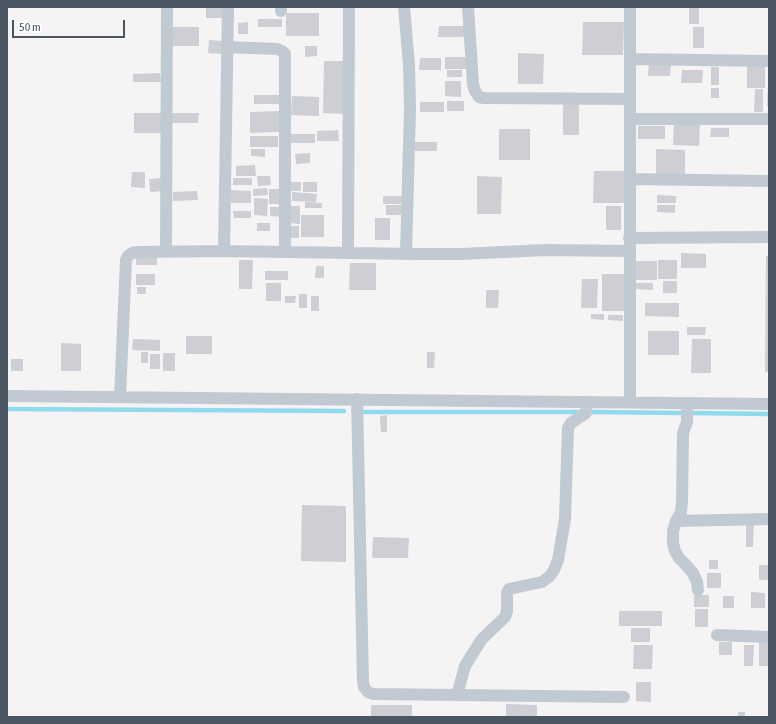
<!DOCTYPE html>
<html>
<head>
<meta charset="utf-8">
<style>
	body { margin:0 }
	#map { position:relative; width:776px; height:724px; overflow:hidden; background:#f5f3f3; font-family:"Asap Condensed",sans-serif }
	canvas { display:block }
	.frame { position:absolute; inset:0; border:8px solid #4a5661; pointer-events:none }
	.scale { position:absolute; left:12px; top:20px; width:113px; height:18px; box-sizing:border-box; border:2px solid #4a5661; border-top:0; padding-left:5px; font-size:12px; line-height:14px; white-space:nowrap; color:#4a5661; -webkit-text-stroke:3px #fff; paint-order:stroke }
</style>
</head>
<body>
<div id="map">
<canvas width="776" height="724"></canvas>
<div class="frame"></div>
<div class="scale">50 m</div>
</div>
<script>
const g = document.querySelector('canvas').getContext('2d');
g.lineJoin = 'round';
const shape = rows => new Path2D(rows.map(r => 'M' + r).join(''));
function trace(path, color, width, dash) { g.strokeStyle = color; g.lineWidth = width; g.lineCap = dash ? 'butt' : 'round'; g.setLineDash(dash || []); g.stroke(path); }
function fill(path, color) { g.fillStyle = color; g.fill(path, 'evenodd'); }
trace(shape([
	[7,409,344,411],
	[364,412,583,412],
	[590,412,683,413],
	[691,413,769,414]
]), '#90daee', 4.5);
fill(shape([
	[206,7,222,7,222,18,206,18],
	[689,7,699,7,699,24,689,24],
	[286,13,319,13,319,36,286,36],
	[258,19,282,19,282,27,258,27],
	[248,22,248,34,238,34,238,23],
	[583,22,624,22,623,55,582,55],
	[439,26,465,26,465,37,438,37],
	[172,27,199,27,199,46,172,46],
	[693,27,704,27,704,48,693,48],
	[209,40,223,41,223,54,208,53],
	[305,46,317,46,317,56,305,57],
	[518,53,544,54,543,84,518,84],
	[445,57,467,57,467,69,445,69],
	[420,58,441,58,441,70,419,70],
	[324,61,345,61,344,114,323,113],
	[649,64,671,65,670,76,648,76],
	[747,65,765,66,765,88,747,88],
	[711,67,719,67,719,85,711,85],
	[447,70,462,70,462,77,447,77],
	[682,70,703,70,702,83,681,83],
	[160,73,161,82,133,82,133,74],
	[445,81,461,81,461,97,445,96],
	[768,84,769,84,769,106,767,106],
	[711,88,719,88,719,98,711,98],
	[755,89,763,89,763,112,754,112],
	[254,95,281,95,281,104,254,104],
	[292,96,319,97,319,116,291,115],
	[447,101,464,101,464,111,447,111],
	[420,102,444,102,444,112,420,112],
	[563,102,579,102,579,135,563,135],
	[280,111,280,132,250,133,250,112],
	[134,113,161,113,161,133,134,133],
	[170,113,199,113,198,123,170,123],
	[674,123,700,124,699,146,673,145],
	[638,126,665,126,665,139,638,139],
	[711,128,729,128,729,137,710,137],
	[499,129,530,129,530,160,499,160],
	[338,130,339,141,317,141,317,131],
	[286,134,315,134,315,143,286,143],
	[250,136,278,136,278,147,250,147],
	[412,142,437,142,437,151,412,151],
	[251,149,265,149,265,157,251,156],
	[656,149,685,150,685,175,656,175],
	[310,153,310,163,296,164,295,154],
	[255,165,256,176,236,176,236,166],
	[594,171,625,171,625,203,593,203],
	[132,172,145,172,145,188,131,187],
	[257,176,270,176,271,185,258,186],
	[477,176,502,177,501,214,477,214],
	[163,178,164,191,150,192,149,179],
	[233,178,252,178,252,185,233,185],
	[290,182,301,182,301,191,290,191],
	[303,182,317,182,317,192,303,192],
	[267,188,268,195,253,196,253,189],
	[269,189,283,189,283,204,269,204],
	[231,190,251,191,251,203,231,203],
	[197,191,198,200,173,201,173,192],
	[292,192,317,194,316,202,292,201],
	[657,195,676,196,676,203,657,203],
	[383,196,405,196,405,204,383,204],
	[254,198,268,199,267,216,254,215],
	[305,202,322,203,322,208,305,208],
	[386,205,403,205,403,215,386,215],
	[657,205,675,205,675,213,657,212],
	[290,206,300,206,300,224,290,223],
	[606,206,621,206,621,230,606,230],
	[270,207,283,207,283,217,270,216],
	[233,211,251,211,251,218,234,218],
	[301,215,324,215,324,237,301,237],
	[375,218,390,218,390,240,375,240],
	[257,223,270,223,270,231,257,231],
	[290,226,299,226,299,238,290,238],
	[681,253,706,254,706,268,681,268],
	[136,255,157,255,157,265,136,265],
	[766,256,769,256,769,372,765,372],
	[239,260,253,260,252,289,239,289],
	[658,260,677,260,677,279,658,279],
	[632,261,657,261,657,280,632,280],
	[350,263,376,263,376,290,349,290],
	[316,266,324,266,324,278,315,278],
	[265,271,288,271,288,280,265,280],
	[136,274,155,274,155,285,136,285],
	[602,274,625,274,624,311,602,311],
	[582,279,598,279,597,308,581,308],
	[663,281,677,281,677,293,663,293],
	[266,283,281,283,281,301,266,301],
	[635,283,653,283,653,290,635,289],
	[137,287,146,287,146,294,137,294],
	[486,290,499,290,498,308,486,308],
	[299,294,307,294,307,308,299,308],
	[285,296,296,296,295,303,285,303],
	[311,296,319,296,319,311,311,311],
	[645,303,679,303,679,317,645,316],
	[591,314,604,314,604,320,591,319],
	[608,315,623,315,623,321,608,320],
	[687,327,706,327,705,335,687,335],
	[648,331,679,331,679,355,648,355],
	[186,336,212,336,212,354,186,354],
	[133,339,160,340,160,351,132,350],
	[692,339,711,339,711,373,691,373],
	[61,343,81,344,81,371,61,371],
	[141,352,148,352,148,363,141,363],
	[427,352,435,352,434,368,427,368],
	[163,353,175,353,175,371,163,371],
	[150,354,160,354,160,369,150,369],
	[11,359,23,359,23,371,11,371],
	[387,415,387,432,381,432,380,416],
	[302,505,346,506,346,562,301,561],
	[746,523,754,523,753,547,746,547],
	[373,537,409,538,408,558,372,558],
	[709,560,718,560,718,569,709,569],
	[759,565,769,565,769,580,759,580],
	[707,573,721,573,721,588,707,588],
	[751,592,765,593,765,608,751,608],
	[694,595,709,595,709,607,694,607],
	[723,596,734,596,734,608,723,608],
	[695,609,708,609,708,627,695,627],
	[619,611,662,611,662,626,619,626],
	[631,628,650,628,650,642,631,642],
	[719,642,732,642,732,655,719,655],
	[759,642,769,642,769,666,759,666],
	[634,645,653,645,652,669,633,669],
	[744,645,754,645,753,666,744,666],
	[636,682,651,682,651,702,636,701],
	[506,704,537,705,537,717,506,717],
	[371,705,412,705,412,717,371,717],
	[738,712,745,712,745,717,738,717]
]), '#cdcfd5');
trace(shape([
	[228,7,224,251,416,254,462,254,545,250,629,251],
	[404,7,409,65,410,109,406,254],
	[468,7,473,84,475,91,479,97,484,98,630,99],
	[630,7,630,402],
	[281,11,281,7],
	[227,47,277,49,282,51,285,54,285,252],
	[630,59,769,61],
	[630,119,769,119],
	[630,179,769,181],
	[629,238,769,237],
	[166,252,167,7],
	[348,253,349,7],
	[7,396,769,404],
	[120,397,126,260,128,256,132,253,138,252,224,251],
	[357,399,363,682,364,687,368,692,373,694,624,697],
	[687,403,687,422,683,433,682,502,681,512,676,521,673,531,673,543,675,551,679,558,686,565,693,573,697,582,698,590],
	[676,521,769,519],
	[717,635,769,637],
	[457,695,465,666,473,653,482,639,505,617,507,611,507,593,509,589,542,582,550,576,554,570,558,560,565,519,568,428,571,423,586,413,587,402]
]), '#c1cad2', 12);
</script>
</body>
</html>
